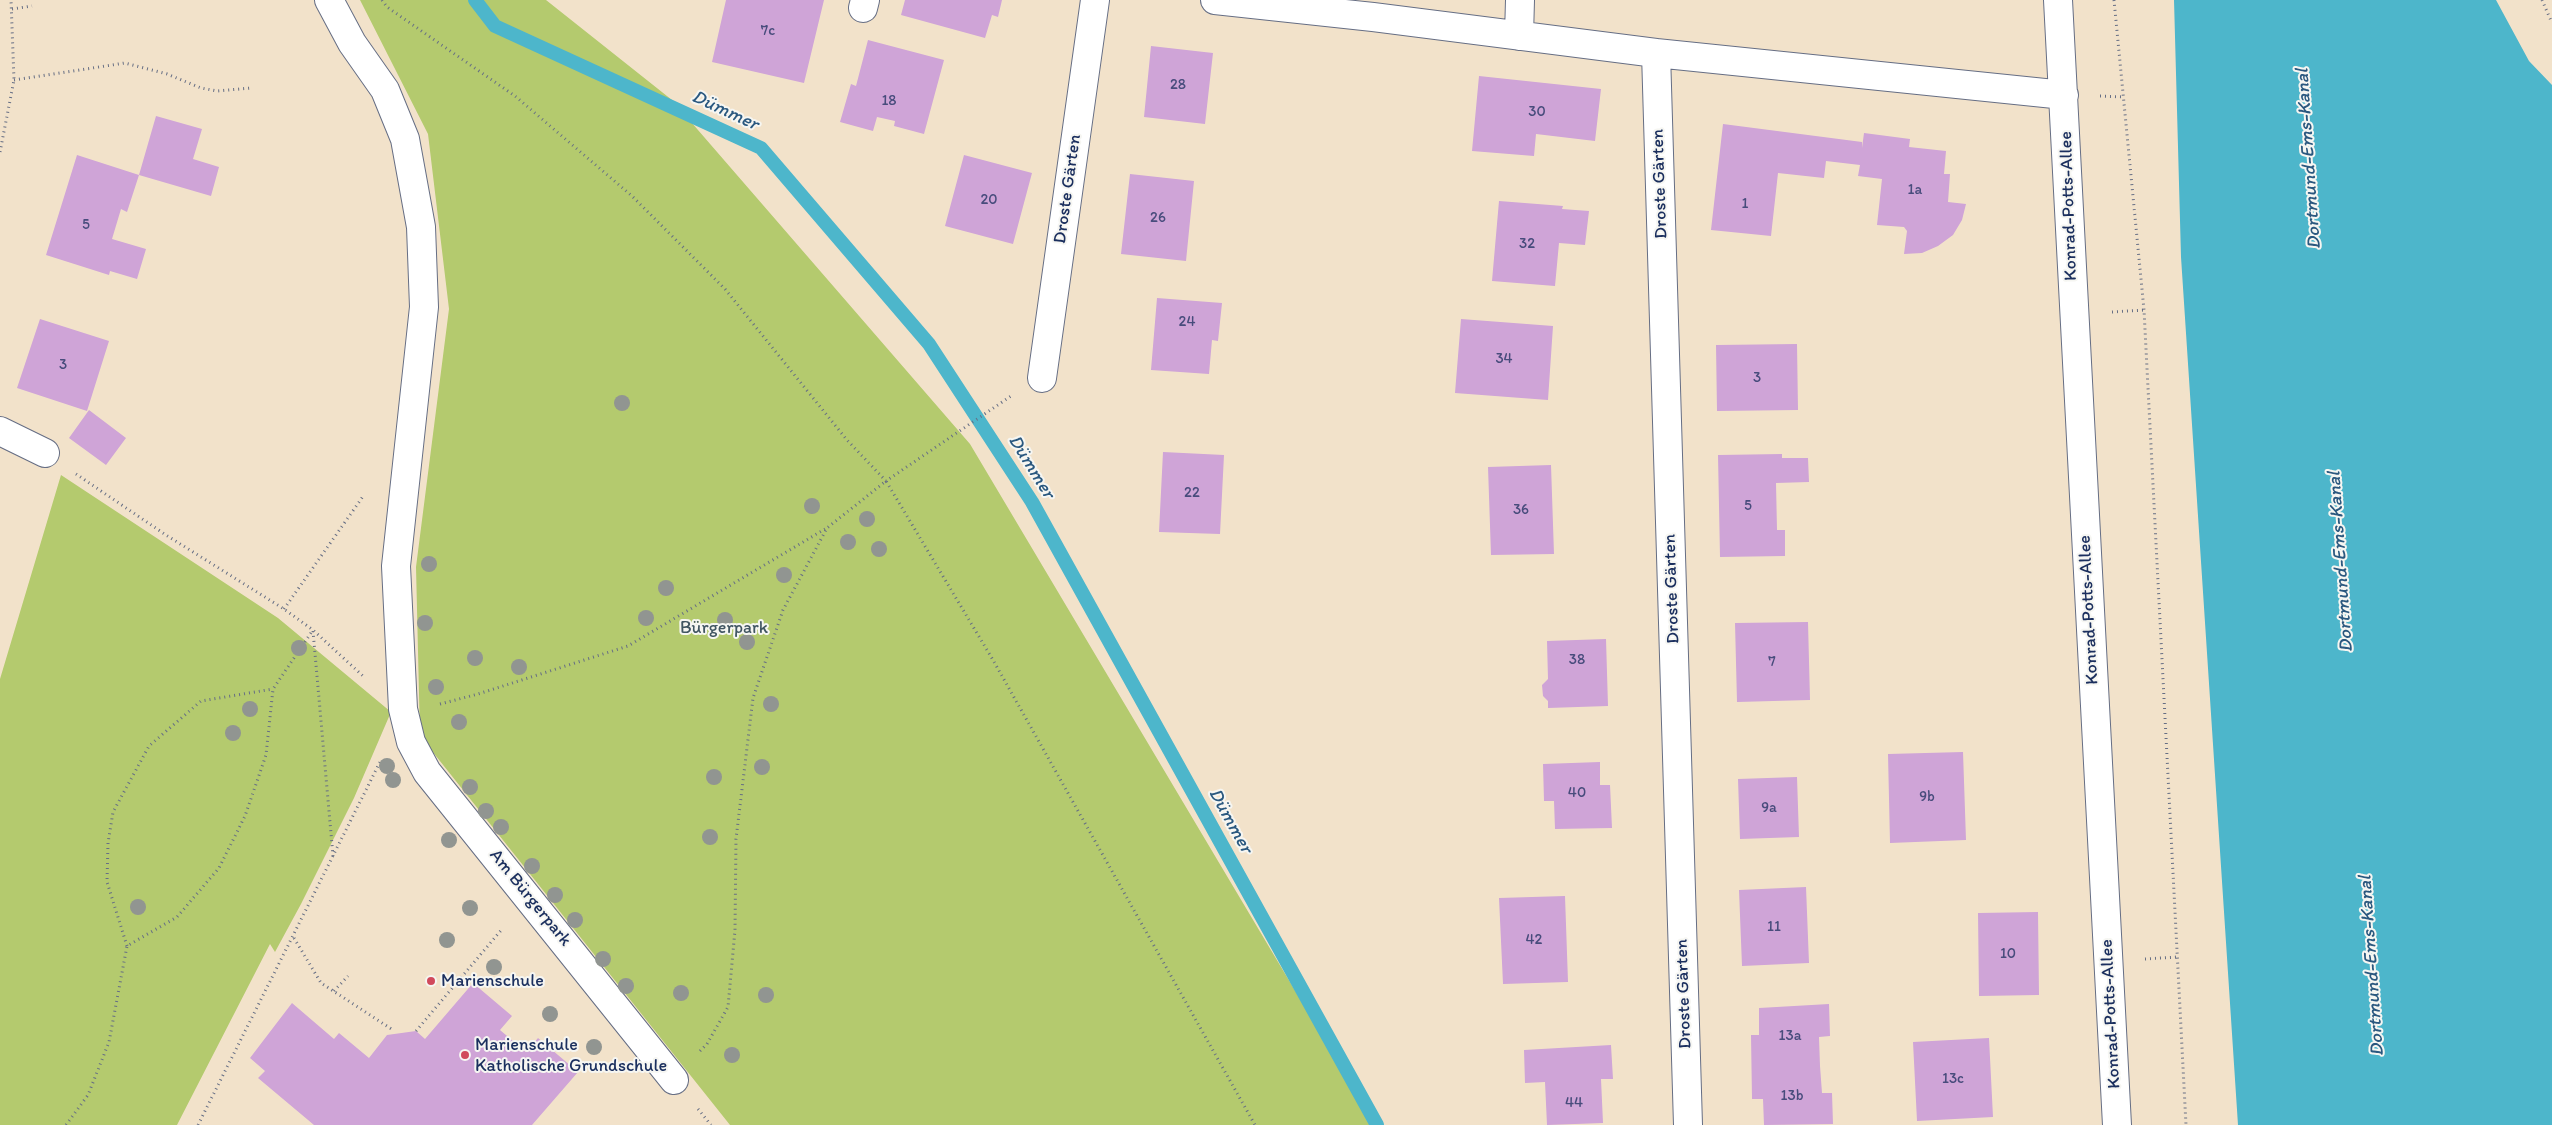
<!DOCTYPE html>
<html>
<head>
<meta charset="utf-8">
<style>
	body { margin:0 }
	canvas { display:block; background:#f2e2ca }
</style>
</head>
<body>
<canvas width="2552" height="1125"></canvas>
<script>
const g = document.querySelector('canvas').getContext('2d');
g.lineJoin = 'round';
function fill(path, color) { g.fillStyle = color; g.fill(path, 'evenodd'); }
const shape = rows => new Path2D(rows.map(r => 'M' + r).join(''));
function trace(path, color, width, dash) { g.strokeStyle = color; g.lineWidth = width; g.lineCap = dash ? 'butt' : 'round'; g.setLineDash(dash || []); g.stroke(path); }
function write(font, color, halo, rows, align = 'center') {
  g.font = font + ' Itim,sans-serif'; g.lineWidth = 4; g.setLineDash([]); g.textBaseline = 'middle'; g.strokeStyle = halo; g.fillStyle = color; for (const [text, x, y, turn = 0] of rows) {
    g.save(); g.translate(x, y); g.rotate((+turn || 0) * Math.PI / 180); g.textAlign = isNaN(turn) ? turn : align; if (halo) g.strokeText(text, 0, 0); g.fillText(text, 0, 0); g.restore();
  }
}
fill(shape([
	[360,0,546,0,672,100,970,444,1375,1125,730,1125,420,736,416,567,449,309,428,134],
	[61,475,278,618,391,712,354,798,301,904,275,952,270,944,177,1125,0,1125,0,679]
]), '#b4ca6e');
fill(shape([
	[2174,0,2496,0,2529,61,2552,85,2552,1125,2238,1125,2181,257]
]), '#4db6cb');
trace(shape([
	[475,0,495,26,761,148,929,344,1032,502,1377,1125]
]), '#4db6cb', 14);
fill(shape([
	[726,0,824,0,804,83,712,62],
	[905,0,1002,0,998,17,992,15,985,38,901,15],
	[868,40,944,60,924,134,894,126,895,121,877,117,873,131,840,122,851,84,856,86],
	[1151,46,1213,53,1205,124,1144,117],
	[1479,76,1601,89,1595,141,1536,134,1534,156,1472,151],
	[156,116,202,129,193,159,219,167,211,196,139,175],
	[1723,124,1862,142,1862,148,1864,133,1910,139,1909,147,1946,151,1944,174,1950,174,1948,202,1966,204,1962,220,1953,235,1938,246,1922,253,1904,254,1907,231,1904,227,1877,225,1882,179,1858,176,1860,165,1826,161,1824,178,1778,173,1771,236,1711,230],
	[77,155,139,175,127,212,121,209,112,239,146,249,137,279,110,271,109,275,46,255],
	[964,155,1032,173,1013,244,945,226],
	[1130,174,1194,181,1186,261,1121,254],
	[1499,201,1563,206,1562,209,1589,211,1585,245,1559,243,1555,286,1492,281],
	[1157,298,1222,303,1218,341,1212,340,1209,374,1151,370],
	[40,319,109,341,87,411,17,388],
	[1461,319,1553,326,1548,400,1455,393],
	[1797,344,1798,410,1717,411,1716,345],
	[89,410,126,438,106,465,69,438],
	[1163,452,1224,455,1220,534,1159,532],
	[1782,454,1782,458,1808,458,1809,482,1776,483,1777,530,1785,530,1785,556,1720,557,1718,455],
	[1551,465,1554,554,1491,555,1488,467],
	[1808,622,1810,700,1737,702,1735,623],
	[1606,639,1608,706,1548,708,1548,701,1543,696,1542,685,1548,679,1547,641],
	[1963,752,1966,840,1890,843,1888,754],
	[1600,762,1600,785,1610,785,1612,828,1555,829,1554,801,1544,801,1543,764],
	[1797,777,1799,837,1740,839,1738,779],
	[1806,887,1809,963,1742,966,1739,890],
	[1565,896,1568,982,1503,984,1499,898],
	[2038,912,2039,995,1979,996,1978,913],
	[473,983,512,1016,500,1030,526,1052,538,1038,578,1072,532,1125,314,1125,258,1078,265,1071,250,1058,292,1003,334,1039,339,1033,369,1058,387,1035,416,1031,425,1039],
	[1829,1004,1830,1036,1819,1037,1820,1066,1822,1093,1832,1093,1833,1124,1764,1125,1763,1099,1752,1099,1751,1035,1759,1035,1759,1008],
	[1989,1038,1993,1117,1917,1121,1913,1042],
	[1611,1045,1613,1079,1601,1079,1603,1123,1547,1125,1545,1082,1525,1083,1524,1050]
]), '#cfa4d7');
const minor = shape([
	[329,0,352,43,385,90,405,139,421,227,424,307,396,566,403,709,411,742,427,772,674,1080],
	[1215,0,1373,17,1656,53,1688,1125],
	[2058,0,2117,1125],
	[863,8,865,0],
	[1519,36,1520,0],
	[1656,53,2064,95],
	[1042,378,1095,0],
	[0,431,45,453]
]);
trace(minor, '#666e84', 30);
trace(shape([
	[382,0,387,7,515,96,632,196,725,289,847,440,886,481,1011,396],
	[2114,0,2144,310,2186,1125],
	[2542,0,2552,23],
	[12,9,32,6],
	[14,80,125,63,167,74,201,88,217,91,251,88],
	[2100,96,2124,97],
	[0,152,14,80,11,0],
	[2112,312,2144,310],
	[76,474,166,535,284,609,313,630,363,676],
	[284,609,364,495],
	[313,631,333,856],
	[440,704,478,694,628,646,825,529],
	[294,938,321,983,393,1030],
	[127,946,107,882,108,843,113,812,149,746,201,701,273,689],
	[2145,959,2177,957],
	[334,991,348,976],
	[416,1031,503,928],
	[700,1051,707,1044,728,1007,735,930,736,839,753,698,783,610,827,528,886,481,993,660,1255,1125],
	[698,1109,711,1125],
	[66,1125,88,1095,109,1042,127,946,177,917,219,868,245,816,266,755,273,689,313,630],
	[198,1125,380,762]
]), '#666e84', 3, [1, 4]);
trace(minor, '#fff', 28);
g.fillStyle = '#919591';
for (const [x, y] of [
	[622,403],
	[812,506],
	[867,519],
	[848,542],
	[879,549],
	[429,564],
	[784,575],
	[666,588],
	[646,618],
	[725,620],
	[425,623],
	[747,642],
	[299,648],
	[475,658],
	[519,667],
	[436,687],
	[771,704],
	[250,709],
	[459,722],
	[233,733],
	[387,766],
	[762,767],
	[714,777],
	[393,780],
	[470,787],
	[486,811],
	[501,827],
	[710,837],
	[449,840],
	[532,866],
	[555,895],
	[138,907],
	[470,908],
	[575,920],
	[447,940],
	[603,959],
	[494,967],
	[626,986],
	[681,993],
	[766,995],
	[550,1014],
	[594,1047],
	[732,1055]
]) { g.beginPath(); g.arc(x, y, 8, 0, 2 * Math.PI); g.fill(); }
for (const [x, y, r, color] of [
	[431,981,5,"#d1495b"],
	[465,1055,5,"#d1495b"]
]) { const dot = new Path2D(); dot.arc(x, y, r, 0, 2 * Math.PI); g.fillStyle = color; g.fill(dot); trace(dot, '#f6f6f2', 2); }
write('15px', '#484c7c', null, [
	["7c",768,31],
	["28",1178,85],
	["18",889,101],
	["30",1537,112],
	["1a",1915,190],
	["20",989,200],
	["1",1745,204],
	["26",1158,218],
	["5",86,225],
	["32",1527,244],
	["24",1187,322],
	["34",1504,359],
	["3",63,365],
	["3",1757,378],
	["22",1192,493],
	["5",1748,506],
	["36",1521,510],
	["38",1577,660],
	["7",1772,662],
	["40",1577,793],
	["9b",1927,797],
	["9a",1769,808],
	["11",1774,927],
	["42",1534,940],
	["10",2008,954],
	["13a",1790,1036],
	["13c",1953,1079],
	["13b",1792,1096],
	["44",1574,1103]
]);
write('18px', '#1b2f5e', '#f6f6f2', [
	["Droste Gärten",1660,184,-92],
	["Droste Gärten",1068,189,-82],
	["Konrad-Potts-Allee",2069,206,-92],
	["Droste Gärten",1672,589,-92],
	["Konrad-Potts-Allee",2089,610,-93],
	["Am Bürgerpark",530,898,51],
	["Droste Gärten",1684,994,-92],
	["Konrad-Potts-Allee",2111,1014,-93]
]);
write('18px', '#415662', '#f6f6f2', [
	["Bürgerpark",724,628]
]);
write('18px', '#1b2f5e', '#f6f6f2', [
	["Marienschule",441,981],
	["Marienschule",475,1045],
	["Katholische Grundschule",475,1066]
], 'left');
write('italic 19px', '#2a587f', '#f6f6f2', [
	["Dümmer",725,111,25],
	["Dortmund-Ems-Kanal",2309,159,-94],
	["Dümmer",1031,467,58],
	["Dortmund-Ems-Kanal",2341,562,-94],
	["Dümmer",1230,821,61],
	["Dortmund-Ems-Kanal",2372,966,-94]
]);
</script>
</body>
</html>
